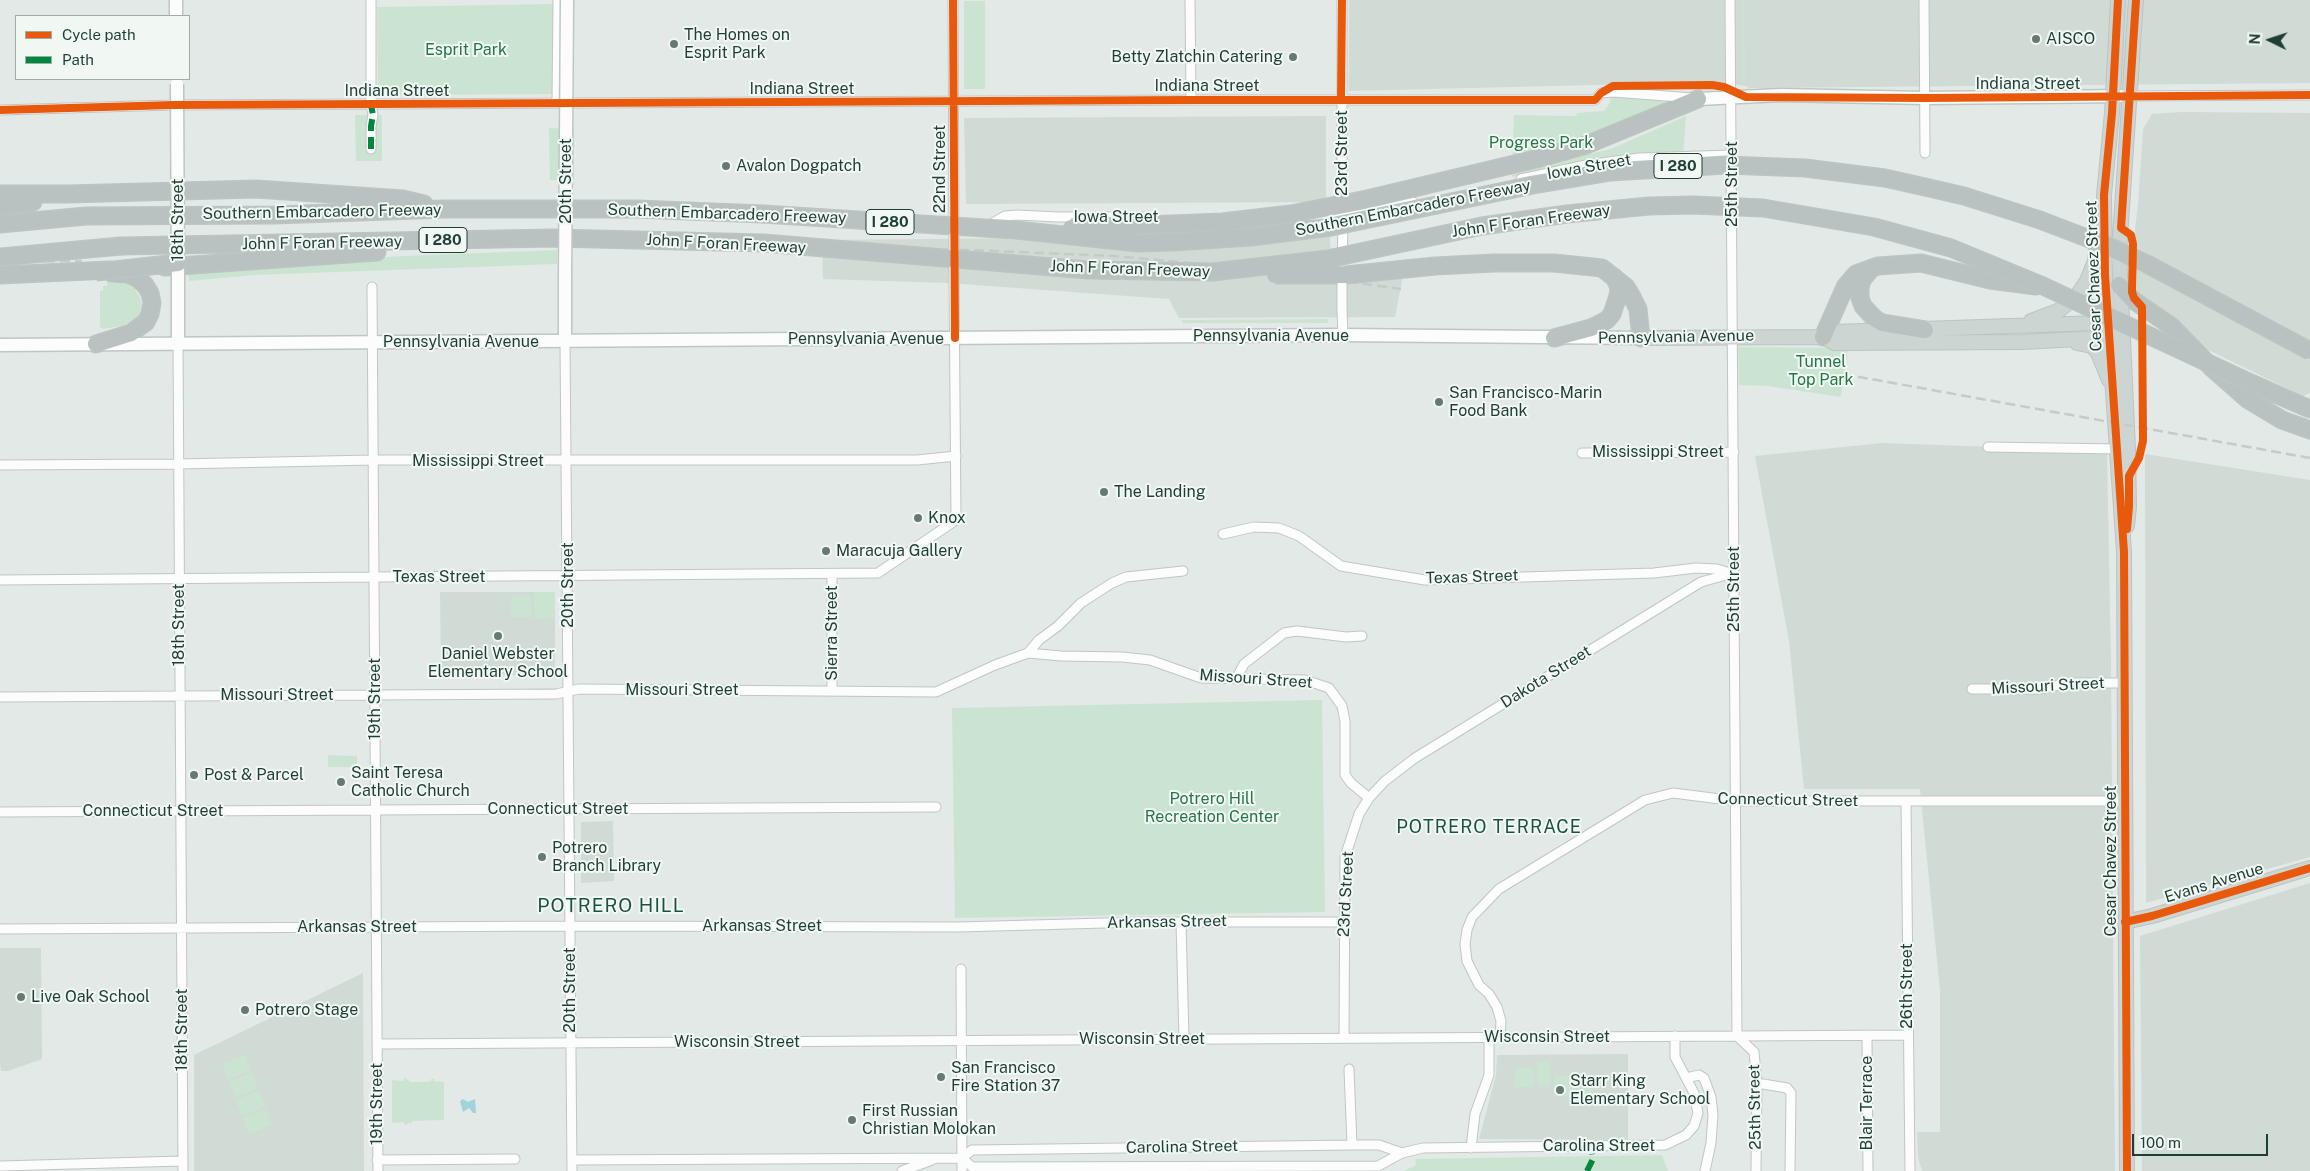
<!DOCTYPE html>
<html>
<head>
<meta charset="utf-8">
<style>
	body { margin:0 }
	#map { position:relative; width:2310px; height:1171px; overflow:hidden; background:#e3e9e6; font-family:"Public Sans",sans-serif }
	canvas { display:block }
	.legend { position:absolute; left:15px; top:15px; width:175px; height:65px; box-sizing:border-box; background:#f1f8f4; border:1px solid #9daea8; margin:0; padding:6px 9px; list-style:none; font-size:15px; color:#1f3e35 }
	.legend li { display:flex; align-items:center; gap:10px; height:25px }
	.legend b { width:25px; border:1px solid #9daea8 }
	.north { position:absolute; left:2245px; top:15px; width:50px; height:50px; -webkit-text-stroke:4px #f1f8f4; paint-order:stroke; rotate:274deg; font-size:14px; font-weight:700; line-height:20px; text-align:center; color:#1f3e35 }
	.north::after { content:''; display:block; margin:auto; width:18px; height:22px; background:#1f3e35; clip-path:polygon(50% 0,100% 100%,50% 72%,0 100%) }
	.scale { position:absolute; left:2132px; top:1134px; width:136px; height:22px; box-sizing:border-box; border:2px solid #1f3e35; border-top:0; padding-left:6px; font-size:15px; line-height:18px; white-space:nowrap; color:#1f3e35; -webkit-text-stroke:4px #f1f8f4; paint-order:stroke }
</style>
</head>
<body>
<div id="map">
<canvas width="2310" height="1171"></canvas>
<ul class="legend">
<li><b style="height:6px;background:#e8590c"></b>Cycle path</li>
<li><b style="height:6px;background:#00873e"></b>Path</li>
</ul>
<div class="north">N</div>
<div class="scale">100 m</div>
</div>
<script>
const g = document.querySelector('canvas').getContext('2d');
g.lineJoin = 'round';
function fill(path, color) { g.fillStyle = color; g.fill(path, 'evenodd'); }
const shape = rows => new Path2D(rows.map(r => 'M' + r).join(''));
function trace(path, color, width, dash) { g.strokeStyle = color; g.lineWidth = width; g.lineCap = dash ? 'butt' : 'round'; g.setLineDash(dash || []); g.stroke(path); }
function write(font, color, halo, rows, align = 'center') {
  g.font = font + ' "Public Sans",sans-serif'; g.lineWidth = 4; g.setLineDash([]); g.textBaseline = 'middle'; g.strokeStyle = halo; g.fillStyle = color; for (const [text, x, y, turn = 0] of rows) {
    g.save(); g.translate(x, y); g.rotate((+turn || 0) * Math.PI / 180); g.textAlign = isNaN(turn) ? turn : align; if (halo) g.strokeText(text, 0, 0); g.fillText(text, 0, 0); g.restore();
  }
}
fill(shape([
	[1349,0,2310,0,2310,83,1749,88,1746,86,1717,82,1349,91],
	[2182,112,2310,113,2310,393,2303,396,2204,348,2142,299,2137,290,2135,229,2138,205,2143,129,2152,114],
	[1326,116,1326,202,966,204,964,118],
	[1330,235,1331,263,1403,275,1395,317,1179,318,1169,299,948,283,823,279,822,240],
	[1882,443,2107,451,2111,664,2115,1171,1922,1171,1918,1157,1917,1132,1940,1132,1940,990,1920,789,1804,789,1789,641,1755,456],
	[2145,454,2310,480,2310,857,2146,903],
	[440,592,555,592,555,675,441,675],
	[613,821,614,881,581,883,581,822],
	[2310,883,2310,1171,2142,1171,2140,936],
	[0,948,41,948,42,1059,8,1071,1,1071,0,1064],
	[363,973,364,1171,194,1171,194,1055],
	[1628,1054,1628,1140,1479,1139,1496,1075,1497,1055]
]), '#d0dbd6');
fill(shape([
	[1742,0,1744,0,1745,81,1742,81],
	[964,1,985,1,985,89,964,89],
	[554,4,552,94,382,95,378,90,377,7],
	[1611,97,1664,101,1664,104,1660,108,1581,141,1589,154,1611,149,1686,116,1683,156,1584,163,1512,177,1514,115,1576,116,1577,113,1604,111,1610,103],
	[355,115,382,115,382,161,356,161],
	[549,128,574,129,574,180,550,180],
	[557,250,557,264,254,275,189,281,188,271,404,256],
	[115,280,129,284,135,289,140,298,142,306,139,315,133,323,130,322,122,326,103,329,100,327,100,291,103,291,103,286,107,286,107,281],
	[1328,319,1328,323,1182,323,1182,320],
	[1738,347,1848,348,1841,397,1768,386,1739,385],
	[534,592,555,592,555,618,534,619],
	[531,595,532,617,511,617,511,596],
	[1322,700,1325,912,955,918,952,708],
	[328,755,357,756,357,767,328,767],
	[245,1055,251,1070,228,1079,222,1064],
	[1550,1061,1550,1087,1537,1087,1537,1062],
	[1515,1068,1533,1068,1534,1087,1515,1087],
	[252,1073,258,1088,235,1097,229,1082],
	[1577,1074,1592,1074,1592,1098,1577,1098],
	[1554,1076,1575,1076,1575,1096,1554,1096],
	[405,1078,411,1082,426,1082,431,1081,431,1079,434,1079,434,1081,444,1082,444,1120,412,1121,412,1123,407,1123,407,1125,405,1125,404,1122,392,1123,392,1080,403,1081],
	[259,1091,265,1106,242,1116,236,1100],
	[266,1109,272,1125,249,1134,243,1118],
	[1662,1155,1668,1171,1404,1171,1416,1165,1415,1159]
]), '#cbe4d2');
fill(shape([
	[463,1099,468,1102,475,1099,476,1113,473,1113,469,1108,463,1112,460,1101]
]), '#a0d3db');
const street = shape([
	[371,0,371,105,373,115,371,126,371,149],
	[953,0,954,229],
	[1190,0,1191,100],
	[1342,0,1342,207],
	[1730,0,1737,1036,1754,1052,1757,1083,1756,1171],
	[1924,0,1925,153],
	[2131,96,2310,95],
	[557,103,558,0],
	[0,110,173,105,1191,100,1595,100,1601,93,1613,92,1693,98],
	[1521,179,1586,165,1639,158,1731,155],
	[1307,217,1342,216,1413,202],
	[993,223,1005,216,1017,215,1058,217,1143,217],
	[1342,268,1343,223],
	[372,287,378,1171],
	[1342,309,1343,335],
	[565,342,572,1171],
	[178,343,183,1171],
	[1988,447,2120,449],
	[1582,453,1734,452],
	[0,465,177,464,373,460,917,460,956,456],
	[1223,534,1254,527,1279,528,1299,536,1341,566,1425,580,1654,573,1696,568,1717,569,1730,573],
	[832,575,832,691],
	[0,580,878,573,956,520,954,279],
	[1028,653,1039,640,1058,626,1081,603,1112,583,1126,577,1183,571],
	[1236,679,1244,664,1284,633,1297,631,1346,637,1362,636],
	[1972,689,2039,689,2069,683,2124,683],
	[0,697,556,694,579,689,936,692,995,665,1028,653,1061,656,1122,657,1150,660,1201,678,1305,680,1329,688,1342,706,1345,721,1345,775,1351,783,1369,798],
	[1906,802,1910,1171],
	[0,812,936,807],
	[1181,922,1184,1039],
	[0,929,570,926,959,927,1142,922,1344,922],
	[961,969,962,1171],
	[1867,1035,1868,1171],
	[1500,1037,1501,1021,1497,1007,1489,994,1479,985,1467,961,1465,944,1467,930,1472,917,1499,889,1645,800,1673,793,1736,801,2125,801],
	[1344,1038,1345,857,1359,814,1369,798,1385,781,1415,758,1701,582,1733,573],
	[377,1044,1907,1035],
	[1349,1069,1352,1145],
	[1686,1078,1699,1075,1704,1078,1711,1097,1713,1115,1711,1143,1705,1171],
	[1757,1083,1787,1088,1791,1093,1790,1171],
	[1471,1148,1475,1114,1489,1075,1489,1037],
	[962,1158,972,1167,1378,1166,1402,1153,1423,1148,1665,1145,1686,1135,1694,1126,1698,1113,1694,1093,1675,1057,1675,1036],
	[377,1160,515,1159],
	[572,1160,962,1158,972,1150,1352,1145,1379,1145,1402,1153],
	[0,1166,183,1161],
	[902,1171,932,1160]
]);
const secondary = shape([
	[176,16,176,0],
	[1698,99,1781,95,1925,98,2131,96],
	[565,278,565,342],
	[178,343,178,280],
	[0,345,1343,335,1641,338]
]);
const primary = shape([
	[2118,0,2112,113,2104,195,2105,275,2124,552,2127,1171],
	[2031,321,2058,311,2076,297,2087,281,2095,261,2097,243],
	[1823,337,1835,343,2022,342,2098,338,2109,337,2116,332],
	[1641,338,1823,337,1835,332,2098,323,2107,322,2116,326],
	[2077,343,2092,346,2098,353,2109,380],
	[2127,526,2129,507,2128,449,2119,252,2136,0],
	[2125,922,2152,916,2310,868]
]);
const highway = shape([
	[1608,136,1698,99],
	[0,194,68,194,256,189,403,199,424,204],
	[0,207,33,202],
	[0,224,86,216,274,215,445,209,637,209,763,214],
	[121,246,553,238,764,243],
	[1435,266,1494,263,1554,263,1602,268,1626,287,1632,297,1638,309,1641,338],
	[165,267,377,252],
	[1871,269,1862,280,1860,288,1860,298,1863,306,1874,318,1882,323,1925,330],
	[0,275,110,270],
	[2119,285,2133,300,2171,326,2213,369,2247,399,2282,420,2310,430],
	[1823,337,1845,287,1856,274,1878,266,1921,263,1990,280,2036,286],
	[1554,338,1591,328,1607,320,1612,314,1618,296,1619,287,1614,277],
	[96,344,131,333,146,322,150,314,152,303,150,293,145,285,137,278,128,274,112,273],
	[2253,384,2310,409]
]);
trace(street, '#c0c6c3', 11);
trace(secondary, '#bec7c3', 15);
trace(primary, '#bbc5c2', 16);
trace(highway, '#bbc5c2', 19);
trace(street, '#fbfcfb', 9);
trace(secondary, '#fbfcfb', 12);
trace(primary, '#cdd5d3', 14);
trace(highway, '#b9c2c0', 16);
trace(shape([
	[839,250,970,250,1114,256,1258,269,1401,289],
	[0,262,82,261],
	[1843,374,2310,458]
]), '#c6cac9', 2.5, [10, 5]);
const streetBridge = shape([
	[954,229,954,279],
	[1342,271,1342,309]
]);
const secondaryBridge = shape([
	[177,84,178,280],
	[565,278,567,0]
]);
const highwayBridge = shape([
	[763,214,1016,230,1138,243,1173,242,1251,237,1331,227,1533,185,1611,172,1726,165,1805,168,1885,178,1925,187,1964,196,2040,220,2113,248,2147,264,2310,351],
	[1071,228,1222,222,1291,214,1367,199,1540,158,1586,145,1608,136],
	[764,243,1088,270,1212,272,1328,259,1482,226,1567,214,1649,206,1693,205,1763,208,1874,227,1951,248,2043,286,2253,384],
	[0,257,121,246],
	[96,272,178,263],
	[1275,275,1346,275,1435,266]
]);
trace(streetBridge, '#c0c6c3', 11, []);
trace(secondaryBridge, '#bec7c3', 15, []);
trace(highwayBridge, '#bbc5c2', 19, []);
trace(streetBridge, '#fbfcfb', 9);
trace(secondaryBridge, '#fbfcfb', 12);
trace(highwayBridge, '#b9c2c0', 16);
trace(shape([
	[371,149,371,126,373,115,371,105],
	[1587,1171,1593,1159,1592,1154]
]), '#00873e', 6, [12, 6]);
trace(shape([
	[953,0,955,338],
	[2118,0,2112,113,2104,195,2105,275,2124,552,2127,1171],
	[1341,100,1342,0],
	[0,110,173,105,1191,100,1595,100,1601,93,1613,86,1712,85,1724,87,1746,97,1925,98,2310,95],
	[2127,529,2129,507,2129,476,2139,458,2143,441,2142,307,2134,298,2132,292,2133,244,2131,235,2121,228,2136,0],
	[2125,922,2152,916,2310,868]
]), '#e8590c', 8);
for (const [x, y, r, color] of [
	[2036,39,5,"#647a73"],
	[674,44,5,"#647a73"],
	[1293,57,5,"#647a73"],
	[726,166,5,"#647a73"],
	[1439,402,5,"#647a73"],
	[1104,492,5,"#647a73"],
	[918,518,5,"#647a73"],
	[826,551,5,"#647a73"],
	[498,636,5,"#647a73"],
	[194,775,5,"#647a73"],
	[341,782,5,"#647a73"],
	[542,857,5,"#647a73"],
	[21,997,5,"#647a73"],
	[245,1010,5,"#647a73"],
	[941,1077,5,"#647a73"],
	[1560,1090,5,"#647a73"],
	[852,1120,5,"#647a73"]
]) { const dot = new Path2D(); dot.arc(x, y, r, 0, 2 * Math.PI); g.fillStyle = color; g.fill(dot); trace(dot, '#f1f8f4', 2); }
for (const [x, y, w] of [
	[1678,166,48],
	[890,222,48],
	[443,240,48]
]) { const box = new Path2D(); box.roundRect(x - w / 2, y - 12.5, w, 25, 4); g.fillStyle = '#f1f8f4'; g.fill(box); trace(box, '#1f3e35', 1); }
write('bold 15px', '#1f3e35', null, [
	["I 280",1678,166],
	["I 280",890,222],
	["I 280",443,240]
]);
write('16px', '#1f3e35', '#f1f8f4', [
	["The Homes on",684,35],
	["Esprit Park",684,53],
	["AISCO",2046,39],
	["Betty Zlatchin Catering",1283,57,"right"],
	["Avalon Dogpatch",736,166],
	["San Francisco-Marin",1449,393],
	["Food Bank",1449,411],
	["The Landing",1114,492],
	["Knox",928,518],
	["Maracuja Gallery",836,551],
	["Daniel Webster",498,654,"center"],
	["Elementary School",498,672,"center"],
	["Saint Teresa",351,773],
	["Catholic Church",351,791],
	["Post & Parcel",204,775],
	["Potrero",552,848],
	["Branch Library",552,866],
	["Live Oak School",31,997],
	["Potrero Stage",255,1010],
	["San Francisco",951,1068],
	["Fire Station 37",951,1086],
	["Starr King",1570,1081],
	["Elementary School",1570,1099],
	["First Russian",862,1111],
	["Christian Molokan",862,1129]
], 'left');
write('16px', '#277745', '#f1f8f4', [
	["Esprit Park",466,50],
	["Progress Park",1541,143],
	["Tunnel",1821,362],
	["Top Park",1821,380],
	["Potrero Hill",1212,799],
	["Recreation Center",1212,817]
]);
write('16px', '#1f3e35', '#f1f8f4', [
	["Indiana Street",2028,84],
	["Indiana Street",1207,86],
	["Indiana Street",802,89],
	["Indiana Street",397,91],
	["23rd Street",1342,153,-90],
	["Iowa Street",1589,167,-10],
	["22nd Street",940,169,-90],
	["20th Street",566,181,-90],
	["25th Street",1732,184,-90],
	["Southern Embarcadero Freeway",1413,208,-11],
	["Southern Embarcadero Freeway",322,212,-1],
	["Southern Embarcadero Freeway",727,214,2],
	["Iowa Street",1116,217],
	["18th Street",178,220,-90],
	["John F Foran Freeway",1531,221,-8],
	["John F Foran Freeway",322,243,-1],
	["John F Foran Freeway",726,244,3],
	["John F Foran Freeway",1130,269,2],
	["Cesar Chavez Street",2094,276,-92],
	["Pennsylvania Avenue",1271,336],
	["Pennsylvania Avenue",1676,337,-1],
	["Pennsylvania Avenue",866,339],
	["Pennsylvania Avenue",461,342],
	["Mississippi Street",1658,452],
	["Mississippi Street",478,461],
	["Texas Street",439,577],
	["Texas Street",1472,577,-2],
	["20th Street",568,585,-90],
	["25th Street",1734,589,-90],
	["18th Street",179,625,-90],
	["Sierra Street",832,633,-90],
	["Dakota Street",1546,677,-32],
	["Missouri Street",1256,679,4],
	["Missouri Street",2048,686,-3],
	["Missouri Street",682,690],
	["Missouri Street",277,695],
	["19th Street",375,699,-90],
	["Connecticut Street",1788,800,1],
	["Connecticut Street",558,809],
	["Connecticut Street",153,811],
	["Cesar Chavez Street",2111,861,-90],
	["Evans Avenue",2214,883,-17],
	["23rd Street",1346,894,-87],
	["Arkansas Street",1167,922,-1],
	["Arkansas Street",762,926],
	["Arkansas Street",357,927],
	["26th Street",1907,986,-90],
	["20th Street",570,990,-90],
	["18th Street",182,1030,-90],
	["Wisconsin Street",1547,1037],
	["Wisconsin Street",1142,1039],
	["Wisconsin Street",737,1042],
	["Blair Terrace",1867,1103,-90],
	["19th Street",377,1104,-90],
	["25th Street",1755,1107,-91],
	["Carolina Street",1599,1146],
	["Carolina Street",1182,1147,-1]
]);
g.letterSpacing = '1px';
write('18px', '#1a5143', '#f1f8f4', [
	["POTRERO TERRACE",1489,827]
]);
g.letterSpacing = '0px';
g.letterSpacing = '1px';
write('19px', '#1a5143', '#f1f8f4', [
	["POTRERO HILL",611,906]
]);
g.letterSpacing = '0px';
</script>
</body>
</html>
